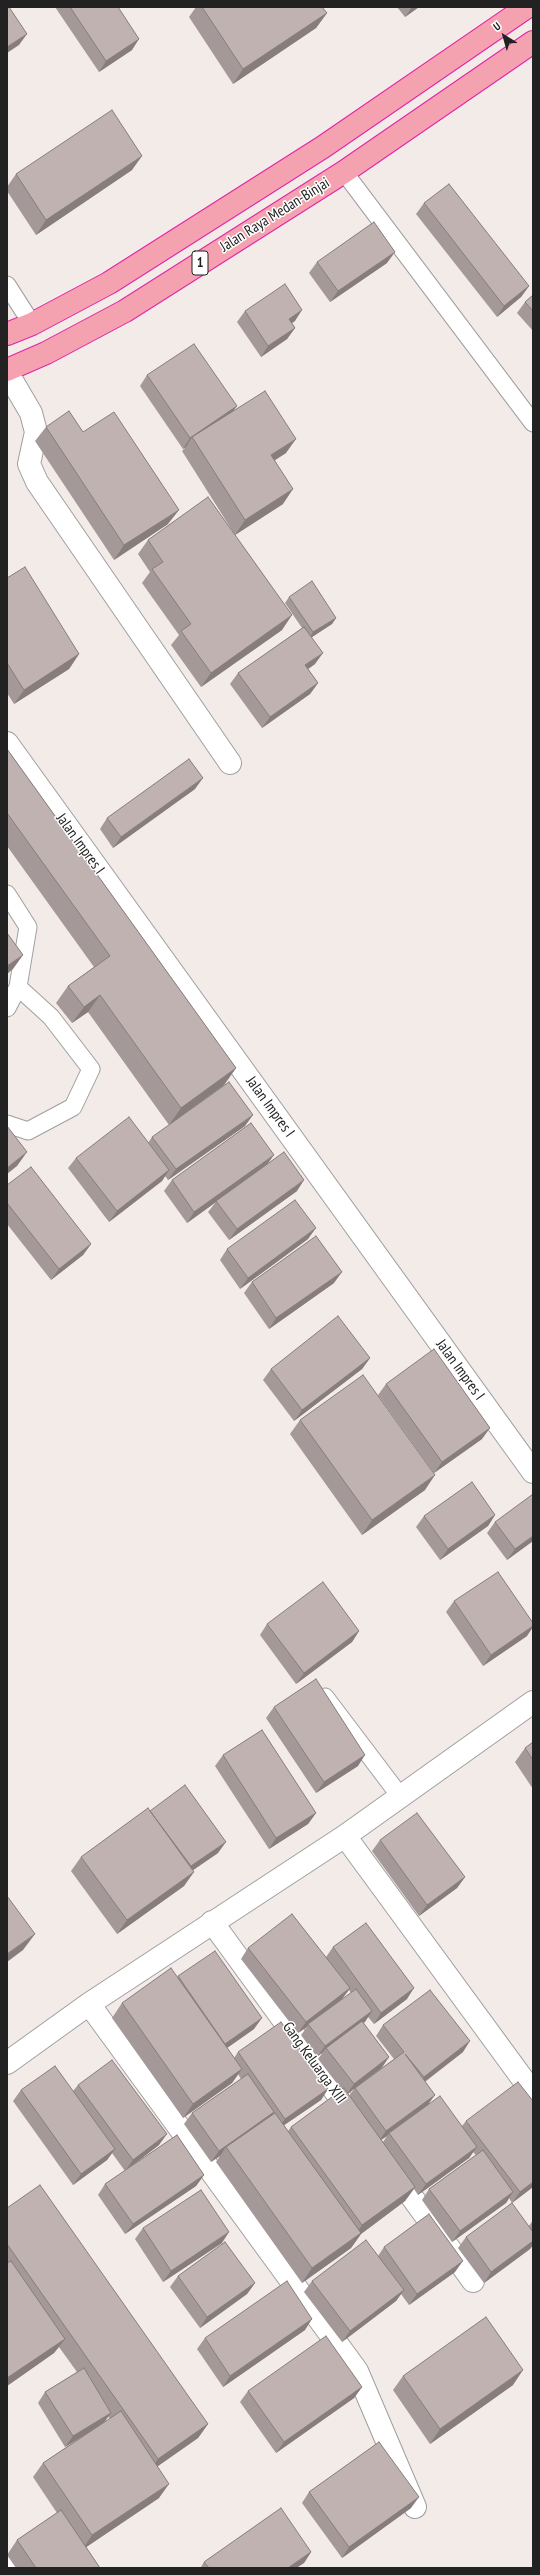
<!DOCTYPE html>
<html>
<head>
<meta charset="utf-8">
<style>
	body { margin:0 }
	#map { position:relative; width:540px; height:2575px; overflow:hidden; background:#f2ebe8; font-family:"PT Sans Narrow",sans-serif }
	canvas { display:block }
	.frame { position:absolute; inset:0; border:8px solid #222; pointer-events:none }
	.north { position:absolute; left:484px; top:16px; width:40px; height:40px; -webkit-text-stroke:3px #fff; paint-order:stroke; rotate:323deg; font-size:11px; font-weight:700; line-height:16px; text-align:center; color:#222 }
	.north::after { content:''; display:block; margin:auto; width:14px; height:18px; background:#222; clip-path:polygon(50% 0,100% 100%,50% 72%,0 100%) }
</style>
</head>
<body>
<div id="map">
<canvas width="540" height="2575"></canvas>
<div class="frame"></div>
<div class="north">U</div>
</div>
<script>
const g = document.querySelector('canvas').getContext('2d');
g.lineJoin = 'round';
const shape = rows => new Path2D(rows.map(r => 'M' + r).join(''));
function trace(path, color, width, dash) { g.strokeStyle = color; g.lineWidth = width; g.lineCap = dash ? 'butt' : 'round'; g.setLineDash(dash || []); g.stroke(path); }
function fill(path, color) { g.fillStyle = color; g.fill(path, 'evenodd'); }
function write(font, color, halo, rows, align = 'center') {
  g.font = font + ' "PT Sans Narrow",sans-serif'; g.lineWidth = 3; g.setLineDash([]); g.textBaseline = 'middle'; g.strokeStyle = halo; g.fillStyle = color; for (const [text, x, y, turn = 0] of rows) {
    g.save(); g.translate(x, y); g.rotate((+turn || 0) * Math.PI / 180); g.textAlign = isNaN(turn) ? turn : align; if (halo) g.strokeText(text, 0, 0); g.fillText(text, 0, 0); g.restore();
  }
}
const service = shape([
	[344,172,533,423],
	[7,285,32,324],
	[7,894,28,927,18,987,7,1008],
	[7,1124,28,1131,73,1107,91,1069,51,1017,18,987],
	[325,1697,400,1796]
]);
const minor = shape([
	[7,372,31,413,36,432,29,464,37,482,230,763],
	[7,743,533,1472],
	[345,1836,533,2093],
	[212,1922,354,2117],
	[89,2004,357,2371,415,2507],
	[7,2063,89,2004,345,1836,533,1702],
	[393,2171,473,2281],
	[7,2566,9,2568]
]);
const trunk = shape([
	[7,334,32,324,109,283,323,147,527,7],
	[7,370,46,353,125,311,344,172,533,42]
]);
trace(service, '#9f9f9f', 19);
trace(minor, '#9f9f9f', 24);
trace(trunk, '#e322a7', 24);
trace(service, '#fff', 17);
trace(minor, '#fff', 22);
trace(trunk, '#f5a2b0', 22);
fill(shape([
	[55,7,118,7,132,50,99,72],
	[196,7,322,7,327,13,316,28,233,84,189,17],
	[397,7,419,7,405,17],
	[132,170,36,235,7,191,7,187,16,174],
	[424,203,529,286,521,297,497,317,416,214],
	[317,262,387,263,330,302,309,273],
	[533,295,533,331,517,313,525,302],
	[245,311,295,321,292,323,295,328,287,339,261,357,237,322],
	[147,375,233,411,286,453,275,460,283,504,235,535,182,451,186,447,183,449,140,386],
	[46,427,83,432,168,524,114,560,35,441],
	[148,540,282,630,201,687,171,645,179,635,142,583,150,572,138,554],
	[7,578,79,654,69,669,14,704,7,693],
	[289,597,336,618,332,624,312,637,315,664,308,669,318,683,310,694,262,728,230,684,238,673,302,628,285,603],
	[7,749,236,1068,224,1085,169,1125,88,1012,72,1023,56,1003,68,986,94,967,7,846],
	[195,789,113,848,100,829,107,818],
	[245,1126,168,1180,165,1176,162,1181,109,1222,68,1168,76,1158,148,1143,152,1137],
	[267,1164,297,1191,229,1240,208,1212,216,1202,187,1223,164,1191,172,1180],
	[7,1185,91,1244,83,1255,51,1280,7,1224],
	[308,1239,240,1289,220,1260,227,1249],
	[252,1282,334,1283,269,1329,244,1293],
	[370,1358,362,1369,294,1421,263,1380,271,1369],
	[386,1384,482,1439,434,1473,378,1395],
	[300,1420,425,1490,362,1535,290,1434],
	[495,1515,488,1526,440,1560,416,1527,424,1516],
	[495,1522,533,1541,507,1560,487,1533],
	[454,1601,527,1636,483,1666,446,1612],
	[267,1624,359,1631,352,1642,296,1684,260,1635],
	[274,1707,358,1766,316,1793,266,1718],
	[533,1742,533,1789,515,1762,525,1748],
	[223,1755,316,1813,308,1824,269,1849,215,1766],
	[150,1811,218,1853,193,1870,184,1886,117,1934,71,1871,81,1857],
	[380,1840,465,1877,457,1888,419,1916,372,1851],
	[333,1947,407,1999,374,2024,368,2017,363,2023,389,2057,382,2068,394,2059,376,2036,383,2025,463,2052,425,2082,429,2103,462,2126,466,2121,533,2187,512,2203,509,2198,506,2203,452,2242,422,2200,429,2189,476,2155,473,2152,469,2158,418,2195,414,2189,405,2201,361,2234,351,2248,302,2283,216,2162,220,2156,211,2162,184,2124,192,2113,241,2079,238,2074,232,2083,183,2118,112,2018,122,2003,177,1978,178,1976,254,2029,227,2048,234,2058,238,2052,328,2089,321,2100,284,2125,288,2131,291,2127,342,2090,318,2059,323,2052,317,2057,301,2035,307,2027,298,2033,241,1959,248,1948,326,1957],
	[349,1990,351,1993,342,1999],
	[354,2089,349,2096,348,2094],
	[387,2136,383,2142,381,2140],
	[78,2085,159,2145,126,2170,204,2175,196,2186,125,2234,98,2195,105,2184,125,2171,112,2153,107,2160,73,2185,13,2101,21,2090,73,2091],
	[7,2208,208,2424,198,2438,158,2466,159,2498,86,2547,100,2568,16,2568,7,2555,17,2540,57,2513,33,2477,43,2463,89,2432,65,2447,38,2403,45,2392,77,2372,59,2347,54,2353,7,2386],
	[108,2416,110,2419,104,2422],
	[533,2220,533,2245,530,2249,484,2283,458,2248,466,2237,529,2226],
	[143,2228,222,2243,163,2282,135,2239],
	[384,2247,455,2272,409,2305,401,2294,396,2301,342,2342,304,2292,312,2281,378,2256],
	[178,2276,255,2283,247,2294,200,2328,170,2287],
	[305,2330,223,2387,197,2349,205,2338],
	[403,2376,513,2385,430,2444,393,2390],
	[362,2387,354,2398,276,2453,240,2402,248,2391],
	[309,2492,411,2508,342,2558,302,2503],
	[311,2552,304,2563,296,2568,199,2568,201,2567,204,2562]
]), '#a49998');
fill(shape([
	[412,7,419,7,405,17],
	[327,13,316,28,233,84,243,69],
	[27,34,19,45,7,53,7,47],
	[139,39,132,50,99,72,106,61],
	[142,156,132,170,36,235,46,220],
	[395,252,387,263,330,302,338,291],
	[529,286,521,297,497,317,504,306],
	[302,310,295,321,281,330,289,319],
	[295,328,287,339,261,357,268,346],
	[237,406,229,417,192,437,186,447,183,449,190,438],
	[296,439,286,453,261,469,271,455],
	[293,489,283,504,235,535,245,520],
	[179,510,168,524,114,560,124,545],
	[292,615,282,630,201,687,211,673],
	[336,618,332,624,309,639,313,632],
	[323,653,315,664,298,676,305,665],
	[79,654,69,669,14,704,24,690],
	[318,683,310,694,262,728,270,717],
	[203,778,195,789,113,848,121,837],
	[23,955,13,969,7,974,7,966],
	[100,995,88,1012,72,1023,84,1007],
	[236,1068,224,1085,169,1125,181,1108],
	[253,1115,245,1126,168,1180,176,1169],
	[27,1152,17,1166,7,1174,7,1168],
	[274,1155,266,1166,187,1223,194,1212],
	[169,1170,162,1181,109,1222,117,1211],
	[304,1180,297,1191,229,1240,237,1229],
	[316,1228,308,1239,240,1289,248,1278],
	[91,1244,83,1255,51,1280,59,1269],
	[342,1272,334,1283,269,1329,276,1318],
	[370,1358,362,1369,294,1421,302,1410],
	[490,1428,482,1439,434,1473,442,1462],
	[435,1475,425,1490,362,1535,372,1520],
	[495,1515,488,1526,440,1560,448,1549],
	[533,1536,533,1541,507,1560,515,1549],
	[533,1626,533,1627,527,1636,483,1666,491,1655],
	[359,1631,352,1642,296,1684,304,1673],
	[365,1755,358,1766,316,1793,324,1782],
	[316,1813,308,1824,269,1849,276,1838],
	[226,1842,218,1853,183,1877,191,1866],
	[194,1872,184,1886,117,1934,127,1920],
	[465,1877,457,1888,419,1916,427,1905],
	[35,1934,23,1950,7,1962,7,1954],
	[350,1988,342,1999,308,2024,307,2027,298,2033,306,2022],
	[414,1988,407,1999,374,2024,381,2013],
	[372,2011,365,2022,327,2049,326,2048,323,2052,317,2057,325,2046],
	[262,2018,254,2029,217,2055,225,2044],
	[470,2041,463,2052,416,2088,424,2077],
	[389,2057,381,2068,346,2095,354,2084],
	[242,2069,232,2083,183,2118,193,2104],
	[328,2089,321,2100,277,2130,285,2119],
	[435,2095,427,2106,389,2133,387,2136,378,2142,386,2131],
	[274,2112,267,2122,226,2147,220,2156,211,2162,219,2151],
	[167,2134,159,2145,125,2171,133,2160],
	[477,2147,469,2158,418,2195,426,2184],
	[115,2149,107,2160,73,2185,81,2174],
	[204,2175,196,2186,125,2234,133,2224],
	[533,2182,533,2187,512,2203,520,2192],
	[415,2187,405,2201,361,2234,351,2248,302,2283,312,2268,352,2240,362,2225],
	[513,2192,506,2203,452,2242,460,2231],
	[229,2232,222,2243,163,2282,171,2271],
	[533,2241,533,2245,530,2249,484,2283,491,2272],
	[463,2261,455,2272,409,2305,417,2294],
	[255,2283,247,2294,200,2328,207,2317],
	[404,2290,396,2301,342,2342,350,2331],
	[312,2319,305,2330,223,2387,230,2376],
	[65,2339,54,2353,7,2386,7,2378],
	[523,2370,513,2385,430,2444,440,2429],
	[362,2387,354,2398,276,2453,284,2442],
	[111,2413,103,2424,65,2447,73,2436],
	[208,2424,198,2438,148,2473,158,2459],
	[169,2484,159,2498,82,2550,92,2535],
	[419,2497,411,2508,342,2558,349,2547],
	[311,2552,304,2563,296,2568,288,2568]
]), '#867d7c');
const building = shape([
	[7,7,9,7,27,34,7,47,7,7],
	[70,7,118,7,139,39,106,61,70,7],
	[202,7,322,7,327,13,243,69,202,7],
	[112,110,142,156,46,220,16,174,112,110],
	[449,184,529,286,504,306,424,203,449,184],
	[374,222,395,252,338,291,317,262,374,222],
	[285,284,302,310,289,319,295,328,268,346,245,311,285,284],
	[533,295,533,311,525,302,533,295],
	[194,344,237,406,190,438,147,375,194,344],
	[265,391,296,439,271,455,293,489,245,520,192,437,265,391],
	[69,411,83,432,114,412,179,510,124,545,46,427,69,411],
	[208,497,292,615,211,673,181,631,191,624,152,569,163,562,148,540,208,497],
	[25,567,79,654,24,690,7,663,7,578,25,567],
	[312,581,336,618,313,632,289,597,312,581],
	[304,627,323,653,305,665,318,683,270,717,238,673,304,627],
	[7,749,236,1068,181,1108,100,995,84,1007,68,986,110,956,7,813,7,749],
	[189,759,203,778,121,837,107,818,189,759],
	[7,933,23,955,7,966,7,933],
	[229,1082,253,1115,176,1169,152,1137,229,1082],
	[129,1117,169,1170,117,1211,76,1158,129,1117],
	[251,1123,274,1155,194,1212,172,1180,251,1123],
	[7,1126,27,1152,7,1168,7,1126],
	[284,1152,304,1180,237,1229,216,1201,284,1152],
	[31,1167,91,1244,59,1269,7,1203,7,1185,31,1167],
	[295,1200,316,1228,248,1278,227,1249,295,1200],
	[316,1236,342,1272,276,1318,252,1282,316,1236],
	[338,1316,370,1358,302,1410,271,1369,338,1316],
	[434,1349,490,1428,442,1462,386,1384,434,1349],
	[363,1375,435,1475,372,1520,300,1420,363,1375],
	[472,1482,495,1515,448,1549,424,1516,472,1482],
	[533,1494,533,1536,515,1549,495,1522,533,1494],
	[498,1572,533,1623,533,1626,491,1655,454,1601,498,1572],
	[323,1582,359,1631,304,1673,267,1624,323,1582],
	[316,1679,365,1755,324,1782,274,1707,316,1679],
	[262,1730,316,1813,276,1838,223,1755,262,1730],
	[533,1742,533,1760,525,1748,533,1742],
	[185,1785,226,1842,191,1866,150,1811,185,1785],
	[148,1808,194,1872,127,1920,81,1857,148,1808],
	[417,1813,465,1877,427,1905,380,1840,417,1813],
	[7,1896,35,1934,7,1954,7,1896],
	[292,1914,350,1988,306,2022,248,1948,292,1914],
	[366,1923,414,1988,381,2013,333,1947,366,1923],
	[215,1951,262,2018,225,2044,178,1976,215,1951],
	[171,1968,242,2069,193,2104,122,2003,171,1968],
	[356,1989,372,2011,325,2046,308,2024,356,1989],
	[430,1990,470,2041,424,2077,405,2054,435,2095,386,2131,355,2088,404,2052,383,2025,430,1990],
	[362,2021,389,2057,354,2084,326,2048,362,2021],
	[281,2022,328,2089,285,2119,238,2052,281,2022],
	[112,2060,167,2134,133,2160,78,2085,112,2060],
	[55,2066,115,2149,81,2174,21,2090,55,2066],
	[248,2074,274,2112,219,2151,192,2113,248,2074],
	[518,2082,533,2101,533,2182,520,2192,466,2121,518,2082],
	[344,2088,415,2187,362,2225,291,2127,344,2088],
	[440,2096,477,2147,426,2184,389,2133,440,2096],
	[275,2113,361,2233,312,2268,226,2147,275,2113],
	[177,2135,204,2175,133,2224,105,2184,177,2135],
	[483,2150,513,2192,460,2231,429,2189,483,2150],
	[40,2185,208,2424,158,2459,7,2244,7,2208,40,2185],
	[201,2190,229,2232,171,2271,143,2228,201,2190],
	[512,2203,533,2232,533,2241,491,2272,466,2237,512,2203],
	[429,2214,463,2261,417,2294,384,2247,429,2214],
	[366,2240,404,2290,350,2331,312,2281,366,2240],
	[225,2242,255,2283,207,2317,178,2276,225,2242],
	[11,2261,65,2339,7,2378,7,2263,11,2261],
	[287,2281,312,2319,230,2376,205,2338,287,2281],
	[486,2317,523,2370,440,2429,403,2376,486,2317],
	[326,2336,362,2387,284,2442,248,2391,326,2336],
	[84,2368,111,2413,73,2436,45,2392,84,2368],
	[121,2411,169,2484,92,2535,43,2463,121,2411],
	[379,2442,419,2497,349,2547,309,2492,379,2442],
	[281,2508,311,2552,288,2568,209,2568,204,2562,281,2508],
	[61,2510,100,2568,36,2568,17,2540,61,2510]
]);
fill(building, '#bfb2b1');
trace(building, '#867d7c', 1);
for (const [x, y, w] of [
	[200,263,16]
]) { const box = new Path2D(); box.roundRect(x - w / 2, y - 12, w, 24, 3); g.fillStyle = '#fff'; g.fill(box); trace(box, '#222', 1); }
write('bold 14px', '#222', null, [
	["1",200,263]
]);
write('15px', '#222', '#fff', [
	["Jalan Raya Medan-Binjai",275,215,-32],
	["Jalan Impres I",80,844,54],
	["Jalan Impres I",270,1107,54],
	["Jalan Impres I",460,1370,54],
	["Gang Keluarga XIII",314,2063,54]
]);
</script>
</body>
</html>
